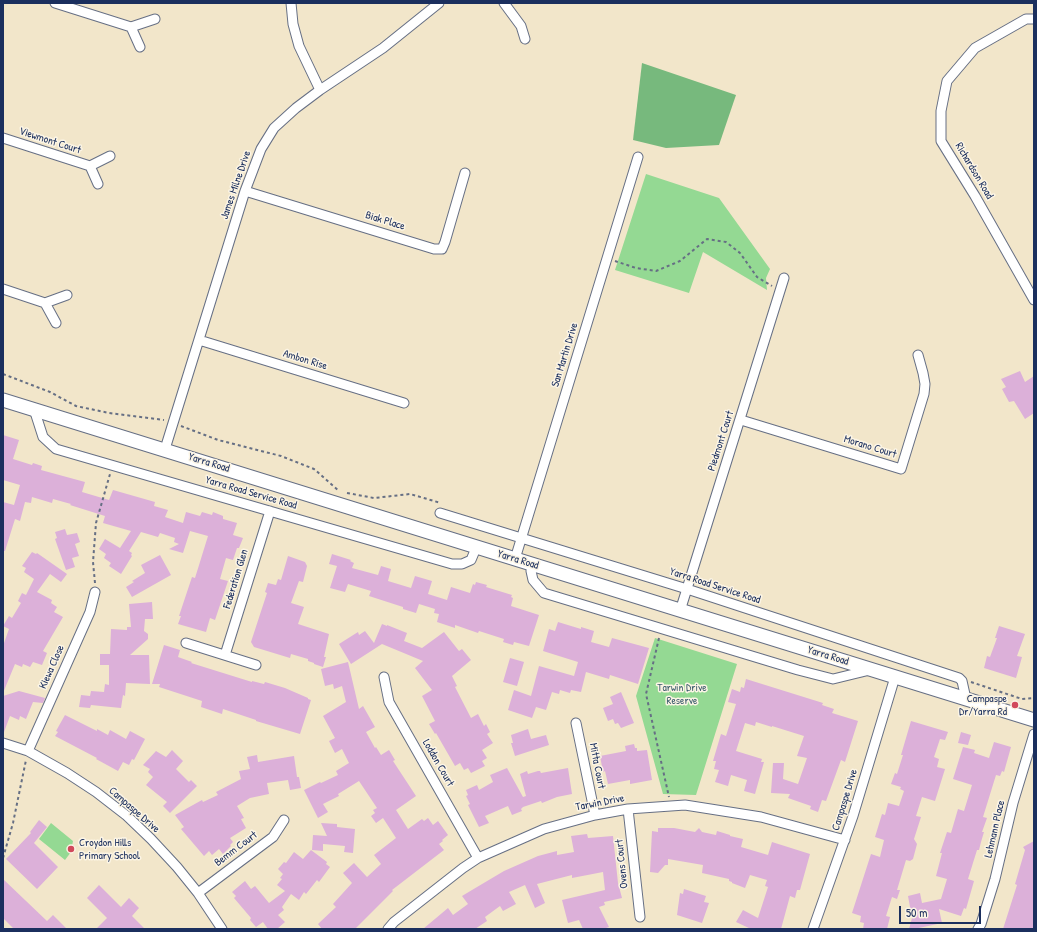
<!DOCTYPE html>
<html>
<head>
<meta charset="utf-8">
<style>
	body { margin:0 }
	#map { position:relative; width:1037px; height:932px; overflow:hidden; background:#f2e6ca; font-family:"Patrick Hand",sans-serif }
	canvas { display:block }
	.frame { position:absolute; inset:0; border:4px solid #1b2f5e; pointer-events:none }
	.scale { position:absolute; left:899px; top:906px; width:82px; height:18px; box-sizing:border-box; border:2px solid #1b2f5e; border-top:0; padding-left:5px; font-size:12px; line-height:14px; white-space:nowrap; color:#1b2f5e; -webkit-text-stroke:3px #fcf5e5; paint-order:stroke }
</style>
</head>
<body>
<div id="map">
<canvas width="1037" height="932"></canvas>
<div class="frame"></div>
<div class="scale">50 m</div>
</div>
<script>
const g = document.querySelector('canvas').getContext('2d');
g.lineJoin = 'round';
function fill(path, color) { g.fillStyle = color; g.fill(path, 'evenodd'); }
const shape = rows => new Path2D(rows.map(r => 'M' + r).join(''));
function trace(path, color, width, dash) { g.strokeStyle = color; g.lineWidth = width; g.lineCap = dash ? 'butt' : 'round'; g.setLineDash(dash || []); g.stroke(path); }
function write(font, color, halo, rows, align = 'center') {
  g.font = font + ' "Patrick Hand",sans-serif'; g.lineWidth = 3; g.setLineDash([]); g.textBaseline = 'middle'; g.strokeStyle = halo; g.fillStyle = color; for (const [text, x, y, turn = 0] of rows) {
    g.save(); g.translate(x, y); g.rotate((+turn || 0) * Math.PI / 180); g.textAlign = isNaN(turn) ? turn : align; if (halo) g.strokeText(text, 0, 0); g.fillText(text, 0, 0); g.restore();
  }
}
fill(shape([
	[646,174,719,198,770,269,766,278,767,290,703,252,689,293,615,270],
	[655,638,737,664,696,795,663,794,636,696],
	[51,823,73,841,71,852,65,860,39,839]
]), '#94d993');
fill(shape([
	[642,63,736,95,719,145,666,148,633,140]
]), '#77b97d');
fill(shape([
	[1020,371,1025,382,1034,376,1034,413,1025,419,1014,401,1009,402,1002,389,1006,387,1001,379],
	[3,435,19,440,13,459,32,465,33,463,42,466,41,470,85,482,82,492,109,500,113,490,155,502,154,506,168,510,165,517,183,523,186,512,200,516,202,512,212,515,213,512,223,516,223,519,237,523,233,535,243,538,239,548,237,548,233,560,226,558,220,579,228,581,215,620,210,618,206,632,178,624,181,616,179,616,192,577,195,578,208,536,190,531,183,553,169,549,179,544,174,542,175,538,160,533,158,537,141,532,129,551,132,553,131,555,132,556,121,574,109,566,111,563,104,558,106,554,99,549,105,539,120,548,131,531,103,523,105,516,70,505,71,504,53,499,52,503,32,497,31,503,25,502,20,521,15,519,5,551,3,551,3,502,14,505,20,485,3,480],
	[65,529,67,535,77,533,80,542,75,544,79,556,72,558,75,567,66,570,55,539,57,538,55,532],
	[32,552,36,554,37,553,67,574,61,582,50,574,37,592,52,600,51,603,57,607,54,612,63,617,43,651,47,653,42,665,33,662,30,667,23,664,22,667,15,664,3,693,3,646,9,629,3,626,9,616,12,618,21,603,18,601,22,593,26,595,34,579,24,572,26,568,22,566],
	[332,554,351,560,350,561,354,563,352,568,378,575,381,566,391,569,388,581,411,588,415,576,432,581,428,594,447,600,451,587,470,593,473,584,475,585,476,582,487,585,486,587,512,595,511,597,513,598,511,606,539,615,529,646,514,642,513,645,503,642,504,639,479,631,478,633,455,625,455,628,437,622,439,614,434,613,435,609,419,604,416,613,403,609,403,607,369,596,371,591,348,584,345,592,330,588,337,566,329,564],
	[160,555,171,575,132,597,126,587,134,582,132,581,145,573,141,565],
	[288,556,305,562,307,566,303,582,299,581,291,603,304,607,298,624,329,634,324,657,326,657,323,667,314,664,314,663,308,661,308,659,291,654,290,658,254,647,251,642,267,593,265,592,268,583,276,585,278,579,281,580],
	[152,602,153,619,145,619,144,631,148,634,148,639,130,655,149,655,150,684,126,683,125,696,123,695,121,708,91,705,90,708,79,707,81,695,90,696,91,691,104,692,105,684,109,685,109,665,100,665,100,654,110,654,111,629,127,630,127,627,131,627,129,604],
	[558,622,581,629,581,627,594,631,591,642,609,647,612,638,649,648,638,684,610,675,609,679,586,672,581,692,571,690,570,693,560,690,559,694,552,692,546,710,536,707,532,718,508,710,514,690,531,696,539,666,574,676,578,662,543,651,549,629,555,631],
	[382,624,387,626,387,625,407,633,404,641,422,648,444,632,459,651,462,649,471,660,452,676,457,686,455,687,471,718,478,714,484,726,486,724,490,732,487,734,493,743,482,750,487,758,482,761,485,766,471,773,468,768,464,770,460,763,455,766,436,733,435,734,429,724,435,721,422,696,432,690,415,668,423,661,382,644,351,664,339,644,358,632,359,635,365,631,374,643],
	[999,626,1025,634,1017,656,1022,657,1016,678,984,668,987,656,990,657,997,638,995,638],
	[164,645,180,650,178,657,192,662,191,663,252,682,252,681,264,684,265,682,285,688,308,698,308,699,311,700,300,734,256,721,256,720,223,709,222,714,201,707,202,701,159,687,160,684,152,684],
	[510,658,524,662,517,686,503,682],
	[348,662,359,709,363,706,375,727,366,732,375,748,376,747,381,755,389,750,395,760,393,761,416,796,396,810,408,829,422,819,424,821,428,818,433,825,438,821,448,835,442,840,443,841,439,844,444,850,392,890,393,891,355,929,322,929,318,924,336,907,333,904,352,883,343,873,354,863,367,877,381,864,374,855,396,838,383,818,376,823,371,816,375,813,373,810,377,808,359,781,338,794,339,796,323,804,328,812,318,818,304,790,320,782,321,783,338,775,336,771,349,763,342,749,335,753,329,741,335,738,323,716,346,702,342,686,334,689,333,684,325,686,321,669],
	[746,679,823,703,822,705,834,709,832,713,858,721,845,762,841,760,826,801,822,800,818,812,810,809,811,806,788,798,790,794,771,793,773,763,784,763,783,779,798,784,807,758,797,756,804,736,772,726,772,727,756,722,755,726,745,723,736,751,762,759,761,762,764,762,755,794,744,791,747,780,731,775,728,786,715,782,719,770,714,769,716,761,713,761,721,734,726,736,736,704,728,702,732,689,740,692,741,687,744,688],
	[19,691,45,698,43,703,33,702,26,719,20,716,19,720,10,716,4,732,3,732,3,696],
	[621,692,634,723,621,728,618,723,615,724,613,719,608,721,603,708,613,704,610,697],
	[65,715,97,731,97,729,108,735,110,730,126,739,130,731,145,739,134,760,132,759,129,765,123,762,118,771,96,759,97,758,55,736,58,732,56,731],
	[911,721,948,732,945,740,940,739,934,757,939,759,937,767,945,769,935,801,922,797,916,816,921,817,914,839,917,844,913,859,910,861,906,860,897,890,900,890,897,899,892,897,886,916,890,917,887,929,863,929,864,923,860,922,861,916,852,913,871,854,880,857,884,840,875,837,882,814,885,815,888,803,899,806,904,791,900,789,901,787,891,784,895,773,897,774,903,755,901,755],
	[528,729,531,739,546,735,549,745,515,756,511,743,513,743,511,735],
	[961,732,971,735,968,745,958,743],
	[994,742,1011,747,1004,772,1002,771,1000,776,996,775,983,817,987,818,982,832,984,832,981,842,979,850,977,850,968,879,974,881,966,909,964,908,961,916,939,909,942,923,914,929,909,929,912,918,908,896,920,893,922,903,941,899,947,879,936,876,942,853,940,853,947,832,951,833,958,809,964,811,972,785,953,779,963,747,975,750,974,753,989,758],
	[634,744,635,748,637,748,637,751,647,750,652,780,630,784,630,780,608,784,605,771,603,772,600,756,626,751,625,746],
	[172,750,183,761,176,769,189,782,191,780,197,786,170,813,163,806,167,802,146,785,153,777,148,772,150,769,143,765,156,751,166,757],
	[257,755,258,762,294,756,297,777,299,777,301,788,290,790,288,780,267,783,269,794,250,798,237,806,244,818,241,819,246,828,230,838,233,842,230,845,231,846,223,854,219,849,212,855,209,851,204,856,181,829,184,827,175,815,202,800,203,802,218,795,216,792,241,779,239,771,250,769,247,757],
	[507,768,523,797,526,796,520,774,527,771,528,774,538,771,540,771,541,773,568,768,572,794,557,797,542,803,541,801,523,807,521,809,522,811,512,815,508,806,485,816,489,823,479,827,468,805,470,804,466,796,468,795,466,790,477,785,479,790,493,782,490,775],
	[39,820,47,827,34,843,58,867,37,889,6,859,31,833,30,832],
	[321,823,337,824,337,827,355,829,353,853,344,852,345,846,323,844,323,851,312,850,313,835,327,836],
	[658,828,674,828,695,832,699,828,702,832,716,835,717,831,730,835,730,836,743,839,741,847,768,855,772,842,810,854,800,890,797,890,795,898,790,896,781,929,751,929,736,922,743,910,758,918,768,887,765,886,767,880,750,875,745,888,732,883,732,882,729,881,729,879,702,873,703,865,668,859,668,865,665,865,658,873,650,872,652,831,658,832],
	[587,834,588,838,613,836,618,883,622,898,604,902,605,905,599,907,609,927,603,929,583,929,579,920,568,923,562,900,605,890,603,872,572,878,572,875,537,884,545,903,535,908,525,885,509,892,516,904,503,911,500,906,485,917,487,921,475,929,423,929,448,908,453,915,468,904,462,896,472,890,504,871,538,856,557,851,557,855,574,852,571,836],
	[1034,841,1034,929,1003,929,1017,885,1015,884,1025,850,1023,847],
	[311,850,327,862,326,864,330,867,319,882,317,880,306,894,304,892,299,900,291,894,282,907,284,910,278,915,285,922,277,929,268,929,263,922,256,927,250,920,251,918,234,898,236,896,232,892,245,881,251,889,255,886,269,903,285,891,277,885,282,879,280,878,283,874,278,869,284,862,286,863,294,852,303,859],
	[3,879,47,921,53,915,67,929,14,929,3,918],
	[99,885,121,907,129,898,139,908,132,916,145,929,96,929,107,918,87,898],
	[684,889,706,896,704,902,709,903,702,923,677,915,680,893,683,894]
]), '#dcb0d9');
const minor = shape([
	[55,3,131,27],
	[291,3,293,24,299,46,320,90],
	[504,3,521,26,525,39],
	[1034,19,1026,19,975,48,947,81,941,111,941,141,975,196,1034,300],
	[140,47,131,27,155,19],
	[3,138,90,166],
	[98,184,90,166,110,156],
	[245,191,434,249,442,249,445,242,465,173],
	[3,289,45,303],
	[56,323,45,303,67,295],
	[199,340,404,403],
	[34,409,43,437,56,449,452,564,462,564,471,560,476,548],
	[741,420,901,469,924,394,925,384,923,373,918,355],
	[165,449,245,191,261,149,274,128,296,108,320,90,383,48,439,3],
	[440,513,687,589,959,678,962,681,966,699],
	[515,559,638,157],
	[532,564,531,571,533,580,544,593,798,670,833,679,870,670],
	[680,611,784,278],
	[186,643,256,665],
	[225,655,270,511],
	[384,677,389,702,478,858],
	[576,723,595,815],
	[3,743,28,751,67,773,96,792,127,816,151,839,177,867,198,893,222,929],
	[28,751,90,612,95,592],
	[628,809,640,917],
	[198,893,273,837,284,820],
	[388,929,394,922,463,868,478,858,544,829,595,815,628,809,685,805,761,817,845,840],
	[813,929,853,816,895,677],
	[978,929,981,924,995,879,1013,803,1034,734]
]);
const secondary = shape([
	[3,400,1034,720]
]);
trace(minor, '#666f84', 11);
trace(secondary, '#666f84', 15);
trace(shape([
	[615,261,636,268,656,271,680,261,707,239,726,242,740,253,757,277,772,286],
	[3,374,50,392,76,406,109,413,164,420],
	[181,426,218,440,281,456,314,469,339,491],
	[347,493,374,498,410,494,441,503],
	[95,583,93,562,96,523,110,474],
	[659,638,646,694,669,797],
	[971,682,1022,699,1034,698],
	[3,858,13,823,26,760]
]), '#666f84', 2, [3, 3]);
trace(minor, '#fff', 9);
trace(secondary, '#fff', 13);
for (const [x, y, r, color] of [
	[1015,705,4,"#d1495b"],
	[71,849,4,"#d1495b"]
]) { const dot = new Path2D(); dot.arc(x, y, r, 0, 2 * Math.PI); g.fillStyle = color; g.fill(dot); trace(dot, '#fcf5e5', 1.5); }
write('11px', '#1b2f5e', '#fcf5e5', [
	["Viewmont Court",50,141,18],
	["Richardson Road",974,171,59],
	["James Milne Drive",236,185,-71],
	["Biak Place",385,221,17],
	["San Martin Drive",565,355,-73],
	["Ambon Rise",305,360,17],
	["Piedmont Court",721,441,-72],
	["Morano Court",870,447,17],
	["Yarra Road",209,463,17],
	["Yarra Road Service Road",251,493,16],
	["Yarra Road",518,560,17],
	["Federation Glen",236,579,-73],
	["Yarra Road Service Road",715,586,18],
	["Yarra Road",828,656,17],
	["Kiewa Close",52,667,-66],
	["Loddon Court",438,763,60],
	["Mitta Court",597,766,79],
	["Campaspe Drive",845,800,-73],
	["Tarwin Drive",600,803,-11],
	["Campaspe Drive",134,810,41],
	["Lehmann Place",995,829,-77],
	["Bemm Court",236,849,-37],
	["Ovens Court",622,864,-96]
]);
write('11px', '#395a6b', '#fcf5e5', [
	["Tarwin Drive",682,688],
	["Reserve",682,701]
]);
write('11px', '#1b2f5e', '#fcf5e5', [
	["Campaspe",1007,699],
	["Dr/Yarra Rd",1007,712],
	["Croydon Hills",79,843,"left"],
	["Primary School",79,856,"left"]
], 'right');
</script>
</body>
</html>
